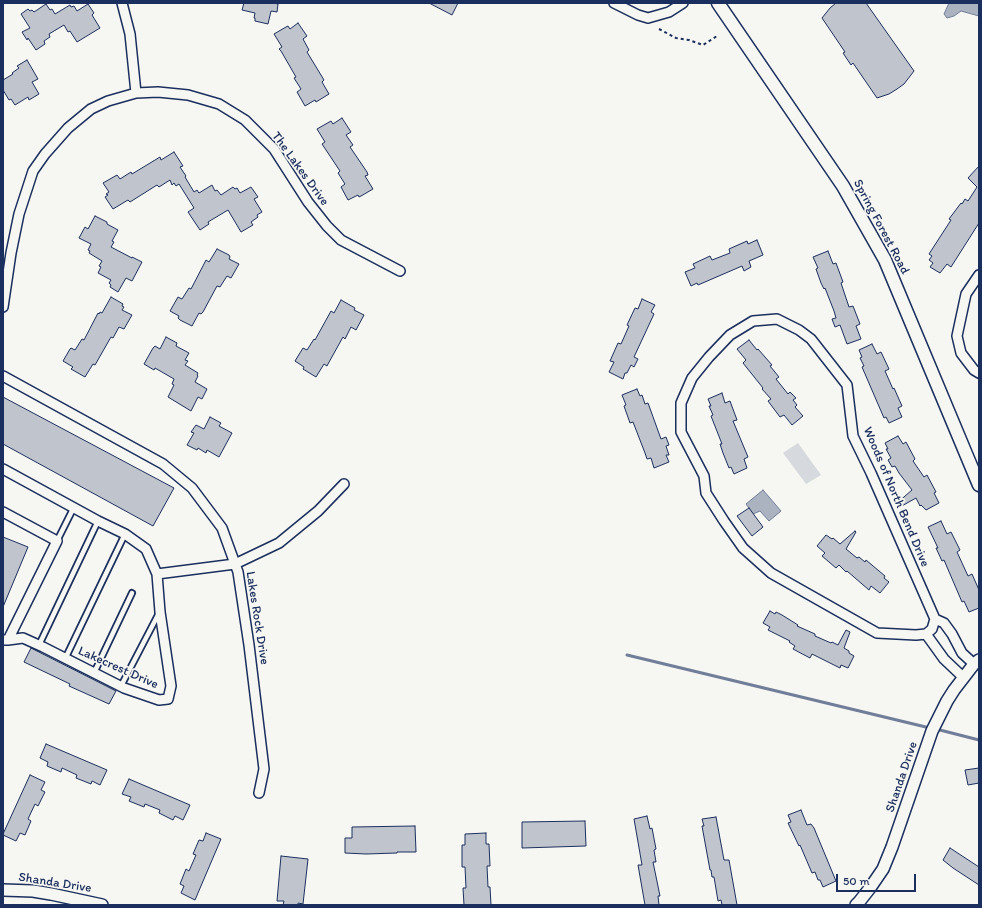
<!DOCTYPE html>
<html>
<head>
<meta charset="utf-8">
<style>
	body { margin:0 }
	#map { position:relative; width:982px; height:908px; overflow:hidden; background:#f6f6f2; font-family:Itim,sans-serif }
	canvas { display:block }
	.frame { position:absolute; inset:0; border:4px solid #1b2f5e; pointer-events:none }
	.scale { position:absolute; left:836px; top:874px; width:80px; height:18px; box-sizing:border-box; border:2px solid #1b2f5e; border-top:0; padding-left:5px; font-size:12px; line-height:14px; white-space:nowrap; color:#1b2f5e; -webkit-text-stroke:3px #f6f6f2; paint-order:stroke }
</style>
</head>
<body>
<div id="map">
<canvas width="982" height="908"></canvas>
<div class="frame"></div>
<div class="scale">50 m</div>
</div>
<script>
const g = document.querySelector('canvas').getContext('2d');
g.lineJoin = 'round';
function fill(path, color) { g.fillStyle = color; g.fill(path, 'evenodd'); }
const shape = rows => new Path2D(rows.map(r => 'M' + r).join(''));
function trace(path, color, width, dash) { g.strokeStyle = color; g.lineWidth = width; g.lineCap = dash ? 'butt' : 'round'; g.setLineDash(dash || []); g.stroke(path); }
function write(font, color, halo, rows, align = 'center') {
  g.font = font + ' Itim,sans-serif'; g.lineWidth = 3.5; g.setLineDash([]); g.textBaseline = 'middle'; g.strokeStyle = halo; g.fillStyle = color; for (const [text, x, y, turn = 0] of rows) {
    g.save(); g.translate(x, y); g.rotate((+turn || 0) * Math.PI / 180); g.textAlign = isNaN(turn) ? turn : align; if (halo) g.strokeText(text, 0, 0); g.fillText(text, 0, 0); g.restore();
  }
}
fill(shape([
	[798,443,821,475,806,484,783,453]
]), '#d6d9dd');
const water = shape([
	[949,3,979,3,979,16,961,11,954,16,947,18,944,14,949,3],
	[763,490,781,511,769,521,760,511,753,514,746,504,763,490]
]);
fill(water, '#abb2c0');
trace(water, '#717e99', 1);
trace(shape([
	[627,655,930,728],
	[936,729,979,740]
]), '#717e99', 3);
const building = shape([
	[244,3,274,3,278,4,277,12,271,11,268,24,255,21,255,18,254,18,255,13,242,10,244,3],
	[429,3,458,3,452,15,429,3],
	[836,3,866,3,914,71,904,84,897,89,889,94,877,98,853,63,851,65,843,53,845,52,822,18,830,8,836,3],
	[46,4,50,10,52,9,55,14,70,5,71,7,74,6,77,11,88,4,94,13,92,15,100,28,77,42,70,31,68,32,64,25,49,34,50,37,44,41,45,44,36,50,28,38,27,40,22,32,30,28,21,14,28,9,30,11,32,10,34,12,46,4],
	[298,23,307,36,303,39,309,50,307,52,324,80,322,82,329,94,316,102,315,100,305,106,297,92,301,89,294,78,296,77,281,51,279,49,282,47,274,34,286,27,288,26,290,29,298,23],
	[27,60,38,79,32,82,39,94,29,100,28,97,15,105,11,99,9,100,3,90,3,80,13,74,12,73,19,68,17,66,27,60],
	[342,118,351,132,346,135,353,145,350,147,367,172,368,175,365,176,373,189,361,196,359,197,358,195,348,200,341,187,345,184,338,173,340,171,322,144,325,142,317,129,331,121,333,124,342,118],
	[174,152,183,166,180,167,186,176,185,177,194,192,197,190,199,193,212,185,215,191,217,190,221,195,233,187,235,189,237,188,240,193,251,187,258,197,254,199,262,212,257,215,258,217,251,222,253,225,241,232,228,210,208,222,209,224,200,230,188,212,194,208,179,184,176,186,174,183,172,185,170,180,159,187,157,185,130,202,128,200,113,209,105,197,108,195,106,194,109,192,103,183,117,175,120,179,131,172,132,174,160,157,161,160,174,152],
	[979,166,979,223,951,267,947,264,940,273,930,267,933,263,929,260,932,256,929,254,951,220,949,219,961,203,962,204,965,199,968,201,977,187,968,178,979,166],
	[95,216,107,222,107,224,118,230,112,241,114,242,111,247,132,258,132,257,142,262,132,281,126,278,118,292,110,287,111,285,109,283,111,280,98,273,101,267,99,266,102,261,89,253,90,251,88,250,91,244,79,238,85,227,88,229,95,216],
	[757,240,763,255,749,261,751,267,744,271,742,266,698,285,697,283,691,286,685,272,695,268,693,264,710,256,712,260,730,253,729,249,747,241,748,244,757,240],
	[217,249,229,255,230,257,229,259,239,264,231,278,227,276,220,287,217,286,203,312,201,314,199,313,192,326,180,320,178,318,179,316,170,311,178,297,182,299,189,288,191,289,205,262,206,260,209,262,217,249],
	[828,251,833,264,836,263,843,282,841,283,849,307,853,306,860,324,856,326,861,339,847,344,840,325,835,327,832,319,836,318,834,311,825,288,824,289,821,283,816,269,818,268,813,257,828,251],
	[111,297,123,304,122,306,124,307,122,310,132,315,124,329,119,327,113,338,111,337,95,365,93,364,85,377,71,369,73,367,63,361,70,349,71,348,75,350,82,339,84,340,98,313,99,314,100,312,102,313,111,297],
	[642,299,655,305,651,312,654,314,634,357,638,359,634,367,631,365,627,373,625,373,623,379,609,372,614,362,610,361,618,343,621,344,629,326,627,325,635,308,638,309,642,299],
	[341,300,355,308,354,310,364,315,356,330,351,327,345,339,343,337,328,364,327,366,324,364,316,377,303,369,304,367,295,361,303,348,307,350,314,339,315,340,331,311,334,313,341,300],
	[166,337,177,343,176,346,189,353,185,360,188,361,185,365,198,373,197,375,198,376,195,382,207,389,202,399,198,397,191,411,168,397,174,385,172,384,174,379,155,368,154,370,144,364,153,348,155,346,160,349,166,337],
	[749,340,757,350,758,349,772,365,770,366,779,377,776,379,788,394,790,392,796,398,793,400,797,405,795,407,803,416,792,425,784,415,780,417,768,401,771,399,762,389,763,388,743,363,746,360,737,349,749,340],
	[872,344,877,354,881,352,889,369,885,371,893,389,894,388,902,406,898,408,902,417,889,423,886,417,884,418,862,367,864,366,860,358,862,357,859,350,872,344],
	[637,389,640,396,642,395,645,404,648,403,661,439,666,437,669,445,666,446,669,455,666,455,669,462,654,468,651,458,647,459,645,453,633,422,630,423,624,406,626,405,622,395,637,389],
	[722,393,725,403,730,401,737,420,733,421,748,457,744,459,747,468,734,474,731,467,729,468,723,453,720,444,722,444,711,416,713,415,709,406,711,406,708,399,722,393],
	[3,397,174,488,153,526,3,444,3,397],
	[210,417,221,423,219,426,232,433,219,457,207,450,206,453,198,448,197,450,187,445,194,433,191,432,196,425,204,429,210,417],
	[898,436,903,444,906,442,915,459,913,461,924,477,927,475,936,492,934,493,939,503,926,510,921,505,920,506,916,498,900,507,897,503,912,490,899,473,895,466,892,467,888,460,891,458,886,449,888,449,885,443,898,436],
	[749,508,763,527,752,536,737,516,749,508],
	[941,521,947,534,951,532,960,550,957,552,968,576,972,574,979,590,979,608,969,612,964,601,962,602,944,560,942,561,936,548,938,548,928,527,941,521],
	[855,531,856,532,846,549,857,558,859,557,865,562,866,560,885,576,884,578,889,582,880,593,871,586,869,590,847,571,846,572,839,565,836,568,822,556,825,553,817,546,826,535,832,539,833,538,840,544,855,531],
	[3,537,28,547,3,607,3,537],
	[770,611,775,614,776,612,782,615,798,625,797,626,815,634,815,636,831,643,832,642,838,645,846,630,850,632,844,648,849,651,849,653,854,656,848,668,841,665,840,668,812,654,810,658,793,649,795,646,789,642,790,641,768,630,770,627,763,623,770,611],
	[31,648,116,691,109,704,69,686,70,684,24,662,31,648],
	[46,744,107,770,100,785,92,781,91,784,76,778,77,775,62,768,61,772,47,766,48,762,40,758,46,744],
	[979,768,979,783,968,785,965,770,979,768],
	[30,775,45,782,41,790,45,792,38,806,35,804,28,819,31,821,25,835,20,833,16,841,3,835,3,834,30,775],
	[129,779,190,805,183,820,175,816,173,820,159,813,160,810,145,804,144,807,129,801,131,797,122,794,129,779],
	[801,810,807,825,811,824,814,828,836,881,823,887,820,880,818,880,815,872,812,873,800,845,799,846,788,823,791,822,788,815,801,810],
	[647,816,650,829,652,828,656,849,654,850,656,862,653,862,660,896,658,896,659,905,645,905,638,865,642,865,634,819,647,816],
	[716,817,724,860,729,860,737,905,722,905,721,900,718,901,714,877,712,877,711,870,710,870,702,826,704,826,702,819,716,817],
	[585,821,586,846,522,848,522,822,585,821],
	[415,826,416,852,397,852,397,853,366,854,345,853,345,838,352,838,352,827,415,826],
	[206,833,221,839,195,900,181,893,184,886,180,884,186,869,189,871,196,855,193,854,199,840,203,841,206,833],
	[486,833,486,844,489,844,490,866,487,866,488,887,490,887,491,905,464,905,463,888,466,888,465,867,462,867,462,845,465,845,465,834,486,833],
	[950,848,979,867,979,885,953,868,943,860,950,848],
	[281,856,308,859,303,904,298,903,298,905,283,905,284,901,277,901,281,856]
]);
fill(building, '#c0c4cd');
trace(building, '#1b2f5e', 1);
const service = shape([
	[57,541,74,507],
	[39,645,98,521],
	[65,659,125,534],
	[94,673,132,593],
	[121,686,159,613]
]);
const minor = shape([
	[122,3,130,34,136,93],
	[614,3,638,15,648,18,669,12,683,3],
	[979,275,966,294,957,336,961,353,974,370,979,373],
	[3,307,11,253,19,214,33,171,45,154,68,128,91,109,108,101,136,93,158,92,188,95,219,104,245,120,274,149,308,202,327,226,341,240,400,271],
	[3,376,163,464,192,488,222,528,238,572,249,645,264,769,259,793],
	[3,469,98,521,125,534,146,549,157,574,235,564,279,543,318,511,344,484],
	[3,512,57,541,8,640,5,640],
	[935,619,932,629,926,634,916,635,877,633,771,573,743,548,724,521,706,493,704,476,681,432,681,403,692,378,709,357,730,335,753,321,777,319,799,330,811,339,847,385,853,436,871,473,935,619,944,623,952,634,962,653,974,664],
	[926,634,944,659,964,678],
	[8,640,23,638,43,647,124,688,159,700,168,699,171,686,160,612,157,574]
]);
const tertiary = shape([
	[3,890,33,891,51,894,102,905],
	[856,905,859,902,870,888,883,869,892,847,932,731,947,701,954,690,974,664,979,660]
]);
const secondary = shape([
	[718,3,843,186,885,260,979,485]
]);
trace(service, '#1b2f5e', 8);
trace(minor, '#1b2f5e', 12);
trace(tertiary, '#1b2f5e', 14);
trace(secondary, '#1b2f5e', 15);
trace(shape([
	[659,29,676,38,689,40,703,45,717,36]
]), '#1b2f5e', 2, [3, 3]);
trace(service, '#f6f6f2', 4.5);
trace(minor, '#f6f6f2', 9);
trace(tertiary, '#f6f6f2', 11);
trace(secondary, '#f6f6f2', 12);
write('13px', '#1b2f5e', '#f6f6f2', [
	["The Lakes Drive",300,169,54],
	["Spring Forest Road",881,227,62],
	["Woods of North Bend Drive",896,497,67],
	["Lakes Rock Drive",257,618,81],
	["Lakecrest Drive",118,668,24],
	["Shanda Drive",902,777,-71],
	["Shanda Drive",55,883,9]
]);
</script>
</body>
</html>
